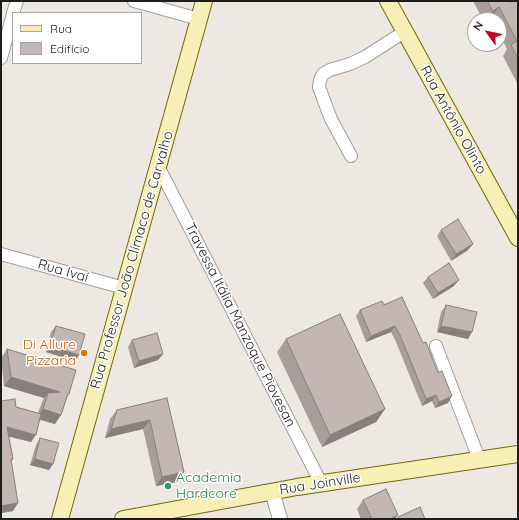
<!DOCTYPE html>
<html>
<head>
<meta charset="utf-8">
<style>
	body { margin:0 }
	#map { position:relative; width:519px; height:520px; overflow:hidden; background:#eee8e3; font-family:Quicksand,sans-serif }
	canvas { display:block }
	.frame { position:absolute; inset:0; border:2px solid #1d1d1d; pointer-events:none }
	.legend { position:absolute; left:12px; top:12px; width:130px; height:52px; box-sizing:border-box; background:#fff; border:1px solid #a5a5a5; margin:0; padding:5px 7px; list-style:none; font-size:12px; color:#1d1d1d }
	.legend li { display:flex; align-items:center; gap:8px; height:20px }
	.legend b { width:20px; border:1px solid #a5a5a5 }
	.north { position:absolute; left:467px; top:12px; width:40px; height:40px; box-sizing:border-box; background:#fff; border:1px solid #a5a5a5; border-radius:50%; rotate:303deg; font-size:11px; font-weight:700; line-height:16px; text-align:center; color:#1d1d1d }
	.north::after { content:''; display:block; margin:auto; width:14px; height:18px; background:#c50527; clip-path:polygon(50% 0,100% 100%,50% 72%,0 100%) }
</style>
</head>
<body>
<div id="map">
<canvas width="519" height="520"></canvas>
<div class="frame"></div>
<ul class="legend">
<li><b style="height:5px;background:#f8efb7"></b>Rua</li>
<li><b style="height:11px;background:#c2b7b3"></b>Edifício</li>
</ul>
<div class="north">N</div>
</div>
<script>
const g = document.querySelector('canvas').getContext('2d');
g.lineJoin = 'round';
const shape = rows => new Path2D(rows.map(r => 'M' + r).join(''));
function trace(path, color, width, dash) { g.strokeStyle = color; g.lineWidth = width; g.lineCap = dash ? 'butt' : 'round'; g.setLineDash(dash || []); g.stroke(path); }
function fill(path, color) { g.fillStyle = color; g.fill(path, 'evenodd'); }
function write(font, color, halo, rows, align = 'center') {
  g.font = font + ' Quicksand,sans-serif'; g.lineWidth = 3; g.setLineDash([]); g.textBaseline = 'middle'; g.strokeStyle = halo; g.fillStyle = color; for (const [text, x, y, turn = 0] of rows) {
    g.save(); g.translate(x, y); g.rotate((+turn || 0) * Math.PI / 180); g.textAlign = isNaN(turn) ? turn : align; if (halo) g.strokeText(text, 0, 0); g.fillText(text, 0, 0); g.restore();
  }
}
const minor = shape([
	[134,1,199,19],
	[13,13,17,1],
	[1,58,13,14],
	[351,156,331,119,323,98,319,87,320,80,323,74,330,70,350,64,365,57,404,32],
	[158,166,321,483],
	[1,254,124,288],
	[436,346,479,459]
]);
const tertiary = shape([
	[272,491,280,519]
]);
const secondary = shape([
	[388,1,518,238],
	[60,519,204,1],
	[123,519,297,487,518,454]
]);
trace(minor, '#9e9e9e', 14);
trace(tertiary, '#9e9e9e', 16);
trace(secondary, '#716907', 18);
trace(minor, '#fff', 12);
trace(tertiary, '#fff', 14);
trace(secondary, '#f8efb7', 16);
fill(shape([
	[473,1,510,1,510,2,518,1,518,85,503,56,507,49,499,33,499,20,492,20,491,18,489,20,483,20],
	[441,230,468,250,451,261,437,236],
	[428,277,454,286,433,299,423,283],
	[384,305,448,403,435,408,432,401,422,406,396,342,391,332,366,342,356,316,360,310],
	[446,305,468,339,437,332,441,312],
	[56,326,79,355,75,361,46,352,51,332],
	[286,339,385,409,376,422,322,447,277,352],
	[132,340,163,354,158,360,134,368,128,347],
	[7,349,66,398,55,424,40,420,31,442,9,436,13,459,11,462,13,511,1,513,1,401,16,407,38,413,42,402,44,398,4,386,1,358],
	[167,398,184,472,177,482,156,486,143,429,105,438,110,419,117,410],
	[40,438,53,464,49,470,30,465,36,445],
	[363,500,395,519,361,519,357,509]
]), '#a79d9a');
fill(shape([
	[499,7,491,18,489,20,486,20,493,11],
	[473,244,468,250,451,261,456,254],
	[459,280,454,286,433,299,438,293],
	[395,326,391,332,366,342,371,336],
	[441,326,472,332,468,339,437,332],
	[50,346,79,355,75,361,46,352],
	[163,354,158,360,134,368,139,361],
	[11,377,60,392,48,393,44,398,4,386],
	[436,395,432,401,422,406,426,399],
	[452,396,448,403,435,408,439,402],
	[43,409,61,415,55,424,36,418],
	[385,409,376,422,322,447,330,435],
	[150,420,143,429,105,438,111,429],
	[7,427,36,435,31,442,2,435],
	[35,459,53,464,49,470,30,465],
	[184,472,177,482,156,486,162,477],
	[18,503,13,511,1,513,1,506],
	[398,515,395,519,390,519]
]), '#88807d');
const building = shape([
	[487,1,510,1,510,2,518,1,518,59,511,45,517,41,499,7,493,11,487,1],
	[458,219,473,244,456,254,441,230,458,219],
	[449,263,459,280,438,293,428,277,449,263],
	[402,297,423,343,426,342,438,373,442,371,452,396,439,402,436,395,426,399,400,335,395,326,371,336,360,310,382,301,384,305,402,297],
	[446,305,477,312,472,332,441,326,446,305],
	[340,314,385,409,330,435,286,339,340,314],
	[56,326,85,334,79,355,50,346,56,326],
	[157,333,163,354,139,361,132,340,157,333],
	[7,349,76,370,69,394,68,394,61,415,43,409,48,393,60,392,11,377,7,349],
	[167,398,184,472,162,477,150,420,111,429,117,410,167,398],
	[15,399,16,407,41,414,36,435,7,427,13,459,11,459,18,503,1,506,1,401,15,399],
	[40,438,59,443,53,464,35,459,40,438],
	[386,489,398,515,390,519,372,519,363,500,386,489],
	[420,507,425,519,399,519,398,517,420,507]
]);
fill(building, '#c2b7b3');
trace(building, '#88807d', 1);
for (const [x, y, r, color] of [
	[84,353,4,"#e8710a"],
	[168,486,4,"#2e9e5b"]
]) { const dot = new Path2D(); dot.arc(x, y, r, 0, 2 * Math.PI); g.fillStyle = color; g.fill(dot); trace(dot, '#fff', 1.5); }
write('14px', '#1d1d1d', '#fff', [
	["Rua Antônio Olinto",453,120,61],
	["Rua Professor João Clímaco de Carvalho",132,260,-74],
	["Rua Ivaí",63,271,16],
	["Travessa Itália Manzoque Piovesan",240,325,63],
	["Rua Joinville",320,484,-9]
]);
write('14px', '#c56008', '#fff', [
	["Di Allure",76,345],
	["Pizzaria",76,361]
], 'right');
write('14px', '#27864d', '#fff', [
	["Academia",176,478],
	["Hardcore",176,494]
], 'left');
</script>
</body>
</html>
